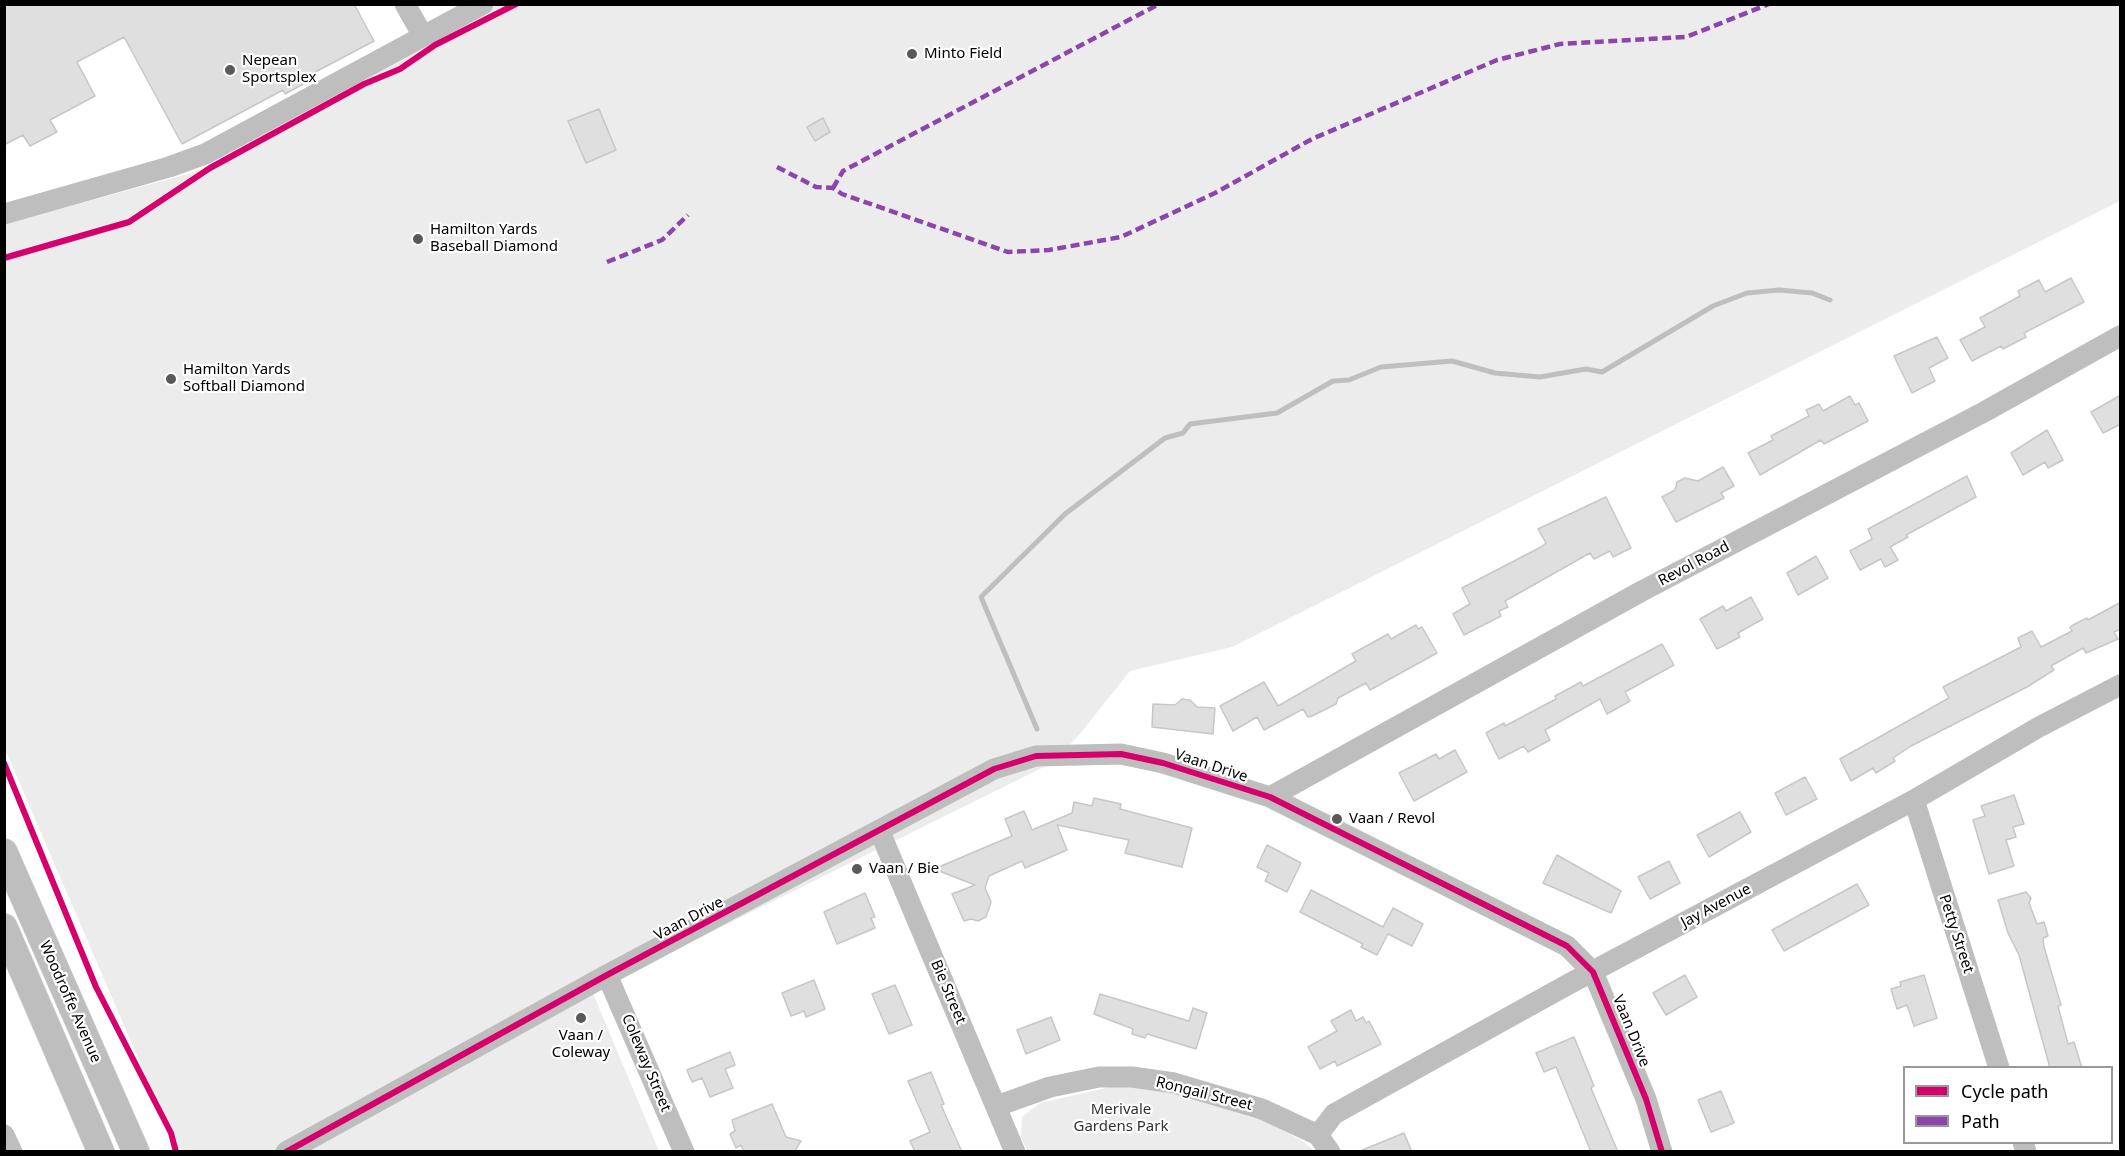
<!DOCTYPE html>
<html>
<head>
<meta charset="utf-8">
<style>
	body { margin:0 }
	#map { position:relative; width:2125px; height:1156px; overflow:hidden; background:#fff; font-family:"Noto Sans",sans-serif }
	canvas { display:block }
	.frame { position:absolute; inset:0; border:6px solid #000; pointer-events:none }
	.legend { position:absolute; left:1903px; top:1066px; width:210px; height:78px; box-sizing:border-box; background:#fff; border:2px solid #999; margin:0; padding:8px 10px; list-style:none; font-size:18px; color:#000 }
	.legend li { display:flex; align-items:center; gap:12px; height:30px }
	.legend b { width:30px; border:2px solid #999 }
</style>
</head>
<body>
<div id="map">
<canvas width="2125" height="1156"></canvas>
<div class="frame"></div>
<ul class="legend">
<li><b style="height:8px;background:#d6006c"></b>Cycle path</li>
<li><b style="height:8px;background:#8e44ad"></b>Path</li>
</ul>
</div>
<script>
const g = document.querySelector('canvas').getContext('2d');
g.lineJoin = 'round';
function fill(path, color) { g.fillStyle = color; g.fill(path, 'evenodd'); }
const shape = rows => new Path2D(rows.map(r => 'M' + r).join(''));
function trace(path, color, width, dash) { g.strokeStyle = color; g.lineWidth = width; g.lineCap = dash ? 'butt' : 'round'; g.setLineDash(dash || []); g.stroke(path); }
function write(font, color, halo, rows, align = 'center') {
  g.font = font + ' "Noto Sans",sans-serif'; g.lineWidth = 4.5; g.setLineDash([]); g.textBaseline = 'middle'; g.strokeStyle = halo; g.fillStyle = color; for (const [text, x, y, turn = 0] of rows) {
    g.save(); g.translate(x, y); g.rotate((+turn || 0) * Math.PI / 180); g.textAlign = isNaN(turn) ? turn : align; if (halo) g.strokeText(text, 0, 0); g.fillText(text, 0, 0); g.restore();
  }
}
fill(shape([
	[497,5,2120,5,2120,201,1232,647,1130,671,1079,735,1052,763,592,991,659,1151,178,1151,5,749,4,224,195,172],
	[1119,1085,1187,1096,1258,1117,1301,1140,1315,1151,1027,1151,1021,1137,1022,1117,1040,1103]
]), '#ececec');
trace(shape([
	[1037,729,981,597,1065,514,1165,438,1183,433,1190,424,1277,413,1333,381,1349,380,1381,367,1452,361,1495,373,1540,377,1586,369,1602,372,1713,306,1747,293,1779,290,1812,293,1830,300]
]), '#bfbfbf', 5);
const building = shape([
	[4,4,354,4,374,41,304,78,307,82,285,94,283,90,182,144,124,37,77,62,95,96,50,120,57,132,30,146,23,135,4,145,4,4],
	[599,109,616,150,586,163,568,121,599,109],
	[823,118,830,132,815,141,807,127,823,118],
	[2071,278,2084,302,2024,333,2026,337,2003,349,2001,346,1972,361,1960,340,1985,327,1980,318,2020,296,2018,291,2039,280,2045,292,2071,278],
	[1937,337,1948,358,1929,368,1935,381,1912,393,1894,356,1937,337],
	[2121,395,2121,424,2103,433,2091,412,2121,395],
	[1850,396,1855,405,1859,403,1868,421,1824,444,1821,440,1760,475,1748,453,1773,440,1771,436,1809,416,1806,410,1819,404,1823,411,1850,396],
	[2047,430,2063,460,2048,468,2045,462,2023,475,2011,453,2047,430],
	[1723,467,1734,486,1721,493,1724,498,1676,522,1662,497,1675,490,1677,482,1685,478,1698,481,1723,467],
	[1967,476,1976,497,1906,535,1908,537,1890,547,1898,560,1885,567,1881,559,1860,570,1850,551,1872,539,1868,529,1967,476],
	[1606,497,1631,548,1613,557,1610,551,1594,559,1590,553,1505,601,1508,607,1499,611,1501,616,1464,635,1453,614,1470,604,1462,588,1541,547,1546,543,1538,529,1606,497],
	[1816,556,1828,578,1798,595,1787,573,1816,556],
	[1751,597,1763,619,1738,633,1740,637,1717,649,1700,619,1723,606,1726,611,1751,597],
	[2121,602,2121,629,2114,632,2118,639,2086,653,2083,648,2051,666,2054,670,2027,687,1911,746,1893,758,1895,761,1876,773,1873,768,1851,781,1840,759,1949,698,1943,687,2021,647,2018,638,2032,631,2041,647,2072,631,2070,627,2073,625,2087,618,2088,620,2121,602],
	[1416,625,1418,629,1422,627,1437,653,1370,690,1366,683,1338,698,1336,704,1312,716,1308,717,1303,709,1264,730,1257,717,1233,731,1220,706,1264,682,1278,706,1356,661,1352,654,1388,634,1391,639,1416,625],
	[1662,644,1674,665,1625,692,1630,701,1607,714,1600,699,1545,730,1550,740,1528,752,1524,746,1499,759,1486,733,1504,723,1505,726,1556,699,1555,696,1581,682,1583,686,1662,644],
	[1182,699,1190,700,1197,707,1215,708,1213,734,1152,727,1153,704,1175,705,1182,699],
	[1455,750,1467,772,1414,801,1399,773,1436,754,1439,759,1455,750],
	[1805,777,1817,799,1786,815,1775,793,1805,777],
	[2014,795,2024,824,2013,827,2016,837,2006,840,2014,866,1989,874,1973,820,1985,816,1981,806,2014,795],
	[1094,798,1121,804,1120,809,1192,828,1182,867,1125,853,1129,840,1057,825,1067,850,1025,868,1022,861,989,876,985,888,991,902,986,917,978,921,971,919,964,921,952,894,975,885,934,869,1012,836,1005,819,1024,811,1032,830,1072,813,1074,802,1092,806,1094,798],
	[1740,812,1751,832,1709,857,1697,835,1740,812],
	[1267,845,1301,863,1287,892,1265,881,1269,873,1257,867,1267,845],
	[1557,855,1621,891,1611,913,1543,883,1557,855],
	[1669,861,1680,883,1650,899,1638,877,1669,861],
	[1857,884,1869,905,1784,951,1772,930,1857,884],
	[1311,890,1383,927,1393,908,1423,924,1412,946,1388,934,1377,955,1361,947,1363,944,1300,912,1311,890],
	[2026,892,2031,898,2029,903,2037,924,2044,922,2048,936,2043,938,2044,947,2061,1005,2058,1006,2068,1044,2074,1042,2082,1068,2050,1068,2019,955,2008,933,1998,900,2026,892],
	[865,893,875,917,871,918,875,928,837,944,824,912,865,893],
	[1685,975,1697,997,1666,1015,1653,993,1685,975],
	[1924,975,1937,1018,1914,1026,1907,1005,1897,1009,1891,989,1901,986,1900,982,1924,975],
	[814,980,825,1009,806,1017,804,1011,791,1016,782,993,814,980],
	[895,985,912,1025,889,1034,872,994,895,985],
	[1100,994,1189,1021,1193,1008,1207,1013,1196,1049,1147,1034,1145,1038,1132,1034,1133,1029,1094,1014,1100,994],
	[1351,1010,1356,1021,1363,1017,1366,1023,1369,1021,1381,1044,1337,1066,1335,1061,1320,1069,1308,1047,1337,1031,1331,1021,1351,1010],
	[1051,1017,1060,1040,1026,1054,1017,1030,1051,1017],
	[1574,1037,1594,1086,1591,1088,1618,1152,1591,1152,1556,1067,1544,1072,1536,1053,1574,1037],
	[730,1052,735,1065,725,1069,733,1088,710,1097,702,1078,692,1082,687,1070,730,1052],
	[931,1072,944,1104,941,1105,962,1152,915,1152,910,1141,930,1132,908,1081,931,1072],
	[1721,1091,1734,1123,1711,1132,1698,1100,1721,1091],
	[772,1104,786,1137,801,1141,794,1152,744,1152,741,1145,736,1148,730,1134,735,1131,732,1120,772,1104],
	[1404,1133,1412,1152,1361,1152,1360,1151,1404,1133]
]);
fill(building, '#dfdfdf');
trace(building, '#c7c7c7', 1.5);
const major = shape([
	[4,852,136,1152],
	[4,927,101,1152]
]);
trace(major, '#dbdbdb', 28);
trace(shape([
	[405,4,423,36],
	[4,214,169,167,205,154,483,4],
	[1270,797,1642,591,1984,412,2120,336],
	[1914,800,1999,1068],
	[880,832,1015,1152],
	[607,975,684,1152],
	[997,1106,1050,1087,1099,1077,1132,1077,1174,1083,1262,1109,1318,1135,1330,1152],
	[4,1135,12,1152],
	[1318,1135,1334,1114,1567,985,1914,800,2039,727,2120,685],
	[2023,1142,2026,1152],
	[286,1152,607,975,994,769,1036,756,1121,754,1163,763,1270,797,1567,946,1593,972,1646,1099,1662,1152]
]), '#bebebe', 21);
trace(major, '#bebebe', 27);
trace(shape([
	[777,167,816,187,833,188,842,194,1008,252,1049,250,1121,237,1215,193,1312,139,1497,60,1560,44,1686,37,1769,4],
	[833,188,843,171,1159,4],
	[607,262,662,240,688,215]
]), '#8e44ad', 4.5, [9, 4.5]);
trace(shape([
	[4,258,129,222,210,168,364,84,400,69,435,45,516,4],
	[4,763,96,987,171,1133,176,1152],
	[286,1152,607,975,994,769,1036,756,1121,754,1163,763,1270,797,1567,946,1593,972,1646,1099,1662,1152]
]), '#d6006c', 6);
for (const [x, y, r, color] of [
	[912,54,6,"#595959"],
	[230,70,6,"#595959"],
	[418,239,6,"#595959"],
	[171,379,6,"#595959"],
	[1337,819,6,"#595959"],
	[857,869,6,"#595959"],
	[581,1018,6,"#595959"]
]) { const dot = new Path2D(); dot.arc(x, y, r, 0, 2 * Math.PI); g.fillStyle = color; g.fill(dot); trace(dot, '#fff', 2); }
write('15px', '#000', '#fff', [
	["Minto Field",924,54],
	["Nepean",242,61],
	["Sportsplex",242,78],
	["Hamilton Yards",430,230],
	["Baseball Diamond",430,247],
	["Hamilton Yards",183,370],
	["Softball Diamond",183,387],
	["Vaan / Revol",1349,819],
	["Vaan / Bie",869,869],
	["Vaan /",581,1036,"center"],
	["Coleway",581,1053,"center"]
], 'left');
write('15px', '#000', '#fff', [
	["Revol Road",1694,564,-28],
	["Vaan Drive",1211,766,18],
	["Jay Avenue",1716,906,-28],
	["Vaan Drive",689,919,-28],
	["Petty Street",1956,934,72],
	["Bie Street",948,992,67],
	["Woodroffe Avenue",70,1002,66],
	["Vaan Drive",1631,1031,68],
	["Coleway Street",646,1063,67],
	["Rongail Street",1204,1094,14]
]);
write('15px', '#333', '#fff', [
	["Merivale",1121,1110],
	["Gardens Park",1121,1127]
]);
</script>
</body>
</html>
